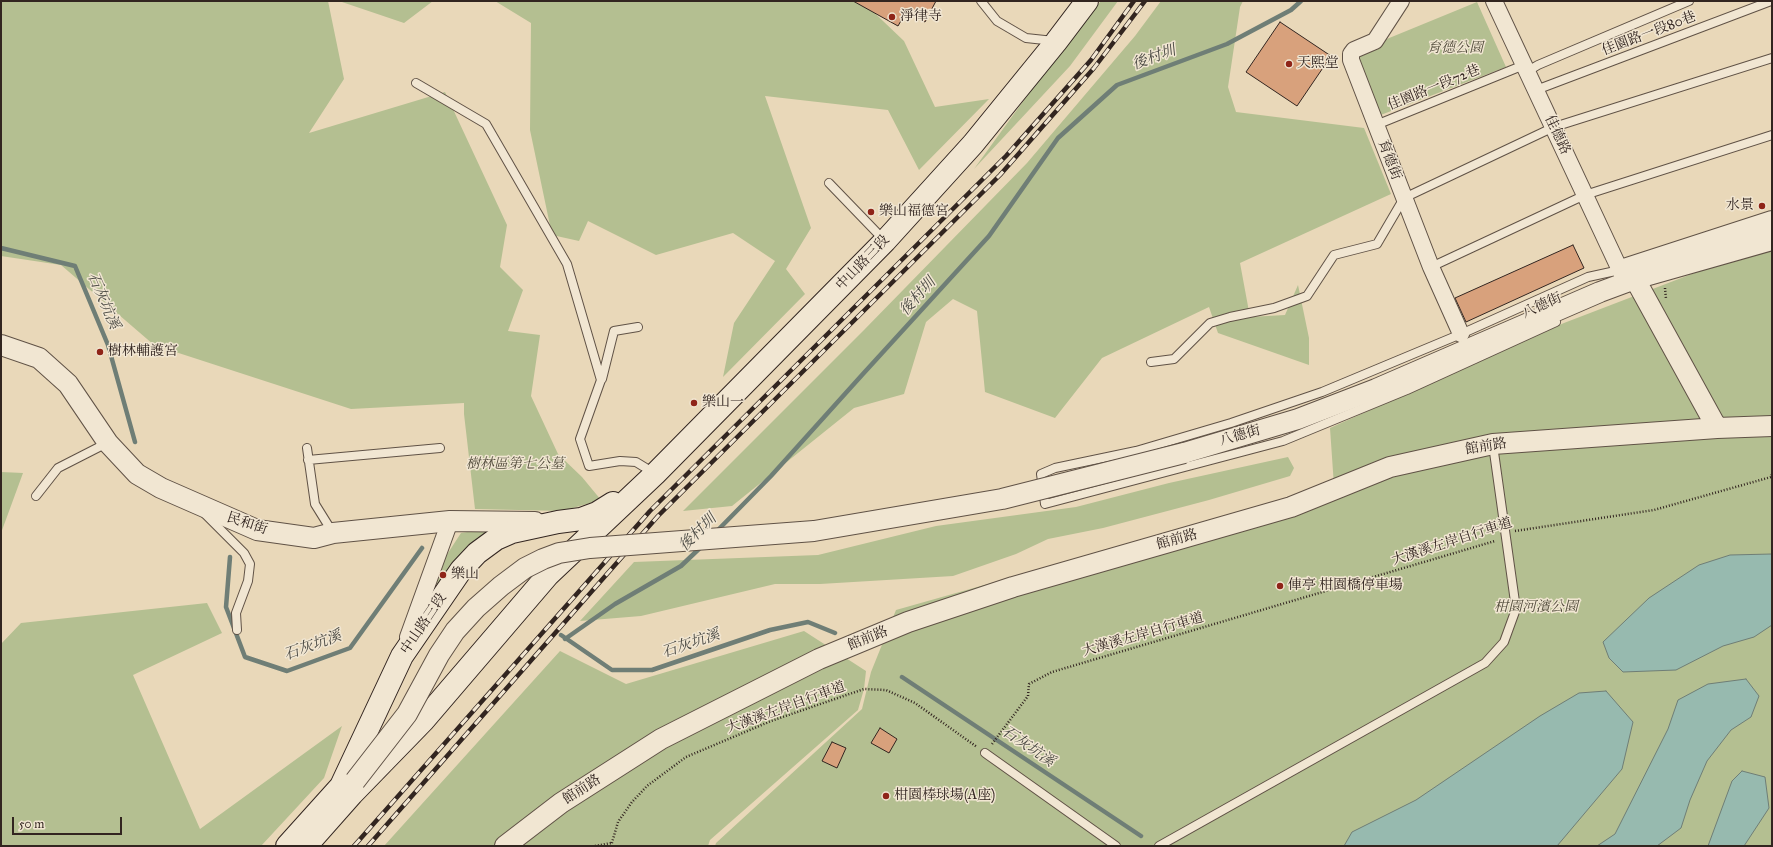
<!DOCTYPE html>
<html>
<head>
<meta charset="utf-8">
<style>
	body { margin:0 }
	#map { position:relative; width:1773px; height:847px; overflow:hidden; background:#e9d8b9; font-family:"IM FELL Great Primer",serif }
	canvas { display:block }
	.frame { position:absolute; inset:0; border:2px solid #322520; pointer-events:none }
	.scale { position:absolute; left:12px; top:817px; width:110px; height:18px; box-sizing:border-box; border:2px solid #322520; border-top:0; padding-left:5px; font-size:12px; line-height:14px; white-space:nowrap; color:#322520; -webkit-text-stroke:3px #f1e6d2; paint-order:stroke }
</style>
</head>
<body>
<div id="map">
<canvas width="1773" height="847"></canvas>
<div class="frame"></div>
<div class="scale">50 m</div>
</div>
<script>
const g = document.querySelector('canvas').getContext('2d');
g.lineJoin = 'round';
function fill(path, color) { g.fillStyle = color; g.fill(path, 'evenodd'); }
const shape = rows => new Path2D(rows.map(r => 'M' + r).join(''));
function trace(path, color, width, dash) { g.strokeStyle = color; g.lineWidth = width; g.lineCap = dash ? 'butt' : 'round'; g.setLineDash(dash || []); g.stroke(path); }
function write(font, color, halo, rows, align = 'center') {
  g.font = font + ' "IM FELL Great Primer","Noto Serif TC",serif'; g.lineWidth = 3; g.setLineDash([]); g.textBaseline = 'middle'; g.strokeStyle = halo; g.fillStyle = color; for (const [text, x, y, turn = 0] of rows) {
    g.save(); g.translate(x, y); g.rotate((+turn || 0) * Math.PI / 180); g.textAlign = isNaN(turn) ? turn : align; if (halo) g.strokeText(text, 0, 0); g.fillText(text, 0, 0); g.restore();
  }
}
fill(shape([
	[1,1,328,1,344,79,309,133,445,92,507,225,500,267,523,290,508,331,540,335,531,396,558,454,582,477,601,500,562,511,475,509,464,414,464,403,351,409,154,345,61,265,1,256],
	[339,1,433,1,404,23],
	[495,1,862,1,904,41,935,107,989,99,919,170,888,110,765,96,811,228,786,269,805,294,723,377,734,323,775,261,733,233,656,255,588,221,579,241,552,235,530,130,531,23],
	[1101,1,1118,1,1070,66,974,169,1069,38],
	[1161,1,1243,1,1240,7,1228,87,1236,112,1364,128,1391,194,1240,263,1250,317,1285,315,1298,285,1309,338,1309,365,1218,333,1209,307,1102,358,1055,418,985,392,977,311,953,299,926,322,904,394,854,408,732,506,683,511,864,330,1027,163,1135,36],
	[1477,2,1506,67,1378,116,1355,60,1360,50],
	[1772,250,1772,846,715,846,716,843,862,709,871,672,896,610,1334,486,1330,428,1564,323,1723,262],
	[1288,457,1294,468,1290,476,1209,500,1103,528,1048,539,1016,554,953,576,820,584,775,584,641,616,580,621,634,562,818,555,936,526,1076,507,1169,483],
	[1,472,23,473,1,533],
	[499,527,431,601,446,556,461,533],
	[207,603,222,633,133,675,200,829,342,726,324,778,261,846,1,846,1,644,21,623],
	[804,631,866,671,864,689,858,710,710,840,708,846,384,846,560,651,626,684]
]), '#b4bf91');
const water = shape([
	[1772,554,1772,625,1754,637,1723,646,1676,670,1623,672,1609,658,1603,642,1649,598,1699,565,1730,555,1772,554],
	[1746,679,1759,696,1751,717,1731,730,1707,761,1690,800,1681,828,1657,846,1597,846,1615,834,1668,729,1678,700,1708,684,1746,679],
	[1606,691,1633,722,1622,769,1557,846,1344,846,1352,832,1416,800,1540,716,1579,693,1606,691],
	[1742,771,1765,777,1769,808,1744,846,1708,846,1732,781,1742,771]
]);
fill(water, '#97baaf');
trace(water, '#6f7e76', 1);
trace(shape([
	[1,248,75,266,108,345,135,442],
	[716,532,771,476,862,375,989,236,1058,138,1117,85,1227,44,1291,10,1301,1],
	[230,557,226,607,245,657,287,671,350,648,422,548],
	[561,635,612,670,652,670,770,630,808,622,835,633],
	[565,639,615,604,681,566,702,546],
	[902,677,1141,836]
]), '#6f7e76', 4.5);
const building = shape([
	[853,1,936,1,925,22,906,12,898,26,853,1],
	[1280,22,1331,56,1297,106,1246,72,1280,22],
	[1573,245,1584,268,1466,322,1455,298,1573,245],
	[880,728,897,739,889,753,871,743,880,728],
	[832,742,846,748,837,768,822,761,832,742]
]);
fill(building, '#d8a17c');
trace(building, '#322520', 1);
const service = shape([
	[981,1,997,21,1026,38,1054,41],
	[1528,71,1538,65,1689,1],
	[416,83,486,124,567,264,601,380,580,439,589,466,620,461,636,462,654,473],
	[1536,90,1771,1],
	[1376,125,1524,65],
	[829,183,884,240],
	[1431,267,1585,195,1772,135],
	[1556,322,1407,390,1283,441,1045,504,1041,474,1055,468,1136,451,1231,423,1322,392,1461,334,1588,277,1620,270],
	[1151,362,1174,359,1210,323,1230,317,1274,308,1307,296,1334,255,1377,244,1404,198,1554,127,1772,58],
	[602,379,614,331,638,327],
	[307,448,315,504,333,533],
	[308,460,440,448],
	[36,496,58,468,107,443],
	[205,514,244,553,250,564,248,581,236,613,237,630],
	[985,753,1116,846],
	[1159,846,1485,663,1504,642,1516,609,1493,445]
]);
const minor = shape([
	[1401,1,1375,41,1354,50,1351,54,1351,60,1431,267,1461,334],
	[1494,1,1620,270],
	[408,637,450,521]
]);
const tertiary = shape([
	[1624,269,1772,221],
	[1623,272,1635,279,1717,428],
	[1,345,39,358,68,384,108,443,137,474,161,488,257,530,314,538,333,533,450,521,535,522],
	[1184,453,1298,419,1376,389,1600,292,1635,279,1772,240],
	[505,846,561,803,661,739,819,659,908,622,1013,587,1291,507,1390,467,1493,444,1717,428,1772,426]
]);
const secondary = shape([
	[287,846,341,786,402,656,461,570,477,553,496,539,512,532,558,522,581,519,597,513,613,503],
	[306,846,352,794,423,721,548,575,655,474,885,241,973,144,1056,42,1087,1]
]);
trace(service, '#605246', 10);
trace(minor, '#605246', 18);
trace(tertiary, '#605246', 22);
trace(secondary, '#322520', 24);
trace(shape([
	[1665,288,1666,299],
	[1515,531,1654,510,1771,477,1772,474],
	[992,744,1028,696,1029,684,1052,672,1495,541],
	[595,846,611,843],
	[611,846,618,822,632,802,647,786,686,757,771,721,864,689,886,690,915,703,977,747]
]), '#322520', 2.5, [1, 2]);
trace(service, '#f1e6d2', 8);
trace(minor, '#f1e6d2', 16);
trace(tertiary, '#f1e6d2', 20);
trace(secondary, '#f1e6d2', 22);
const rail = shape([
	[354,846,650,511,1006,156,1091,60,1134,1],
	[368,846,658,516,1000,175,1094,68,1145,1]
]);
trace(rail, '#322520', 4.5);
trace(rail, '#f1e6d2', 3, [9]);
const tertiaryBridge = shape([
	[355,781,407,714,439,655,455,631,476,608,501,586,525,568,543,559,559,553,590,548,814,531,1002,499,1184,453]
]);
trace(tertiaryBridge, '#605246', 22, []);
trace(tertiaryBridge, '#f1e6d2', 20);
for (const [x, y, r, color] of [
	[892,17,4,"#8f2418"],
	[1289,64,4,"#8f2418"],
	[1762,206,4,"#8f2418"],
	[871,212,4,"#8f2418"],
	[100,352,4,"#8f2418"],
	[694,403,4,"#8f2418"],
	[443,575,4,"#8f2418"],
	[1280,586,4,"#8f2418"],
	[886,796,4,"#8f2418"]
]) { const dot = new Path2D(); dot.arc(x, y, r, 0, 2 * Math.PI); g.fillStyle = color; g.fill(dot); trace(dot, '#f1e6d2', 1.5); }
write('14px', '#322520', '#f1e6d2', [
	["淨律寺",900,17],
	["天熙堂",1297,64],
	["水景",1754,206,"right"],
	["樂山福德宮",879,212],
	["樹林輔護宮",108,352],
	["樂山一",702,403],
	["樂山",451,575],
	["俥亭 柑園橋停車場",1288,586],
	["柑園棒球場(A座)",894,796]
], 'left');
write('14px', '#322520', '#f1e6d2', [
	["佳園路一段80巷",1649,34,-21],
	["佳園路一段72巷",1434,88,-22],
	["佳德路",1557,135,65],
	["育德街",1389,160,69],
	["中山路三段",863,263,-46],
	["八德街",1542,306,-24],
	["八德街",1240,436,-16],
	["館前路",1486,447,-9],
	["民和街",247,524,18],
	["館前路",1177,540,-16],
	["大漢溪左岸自行車道",1452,542,-18],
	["中山路三段",424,624,-56],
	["大漢溪左岸自行車道",1143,635,-16],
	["館前路",868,639,-22],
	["大漢溪左岸自行車道",786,708,-20],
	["館前路",582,790,-33]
]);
write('italic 14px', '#524c3c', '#f1e6d2', [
	["育德公園",1455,49],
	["樹林區第七公墓",515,465],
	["柑園河濱公園",1536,608]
]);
write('italic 15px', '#4b4a44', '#f1e6d2', [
	["後村圳",1154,58,-20],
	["後村圳",918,297,-48],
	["石灰坑溪",103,301,67],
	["後村圳",698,533,-45],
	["石灰坑溪",691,644,-19],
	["石灰坑溪",313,646,-20],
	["石灰坑溪",1028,747,34]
]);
</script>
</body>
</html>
